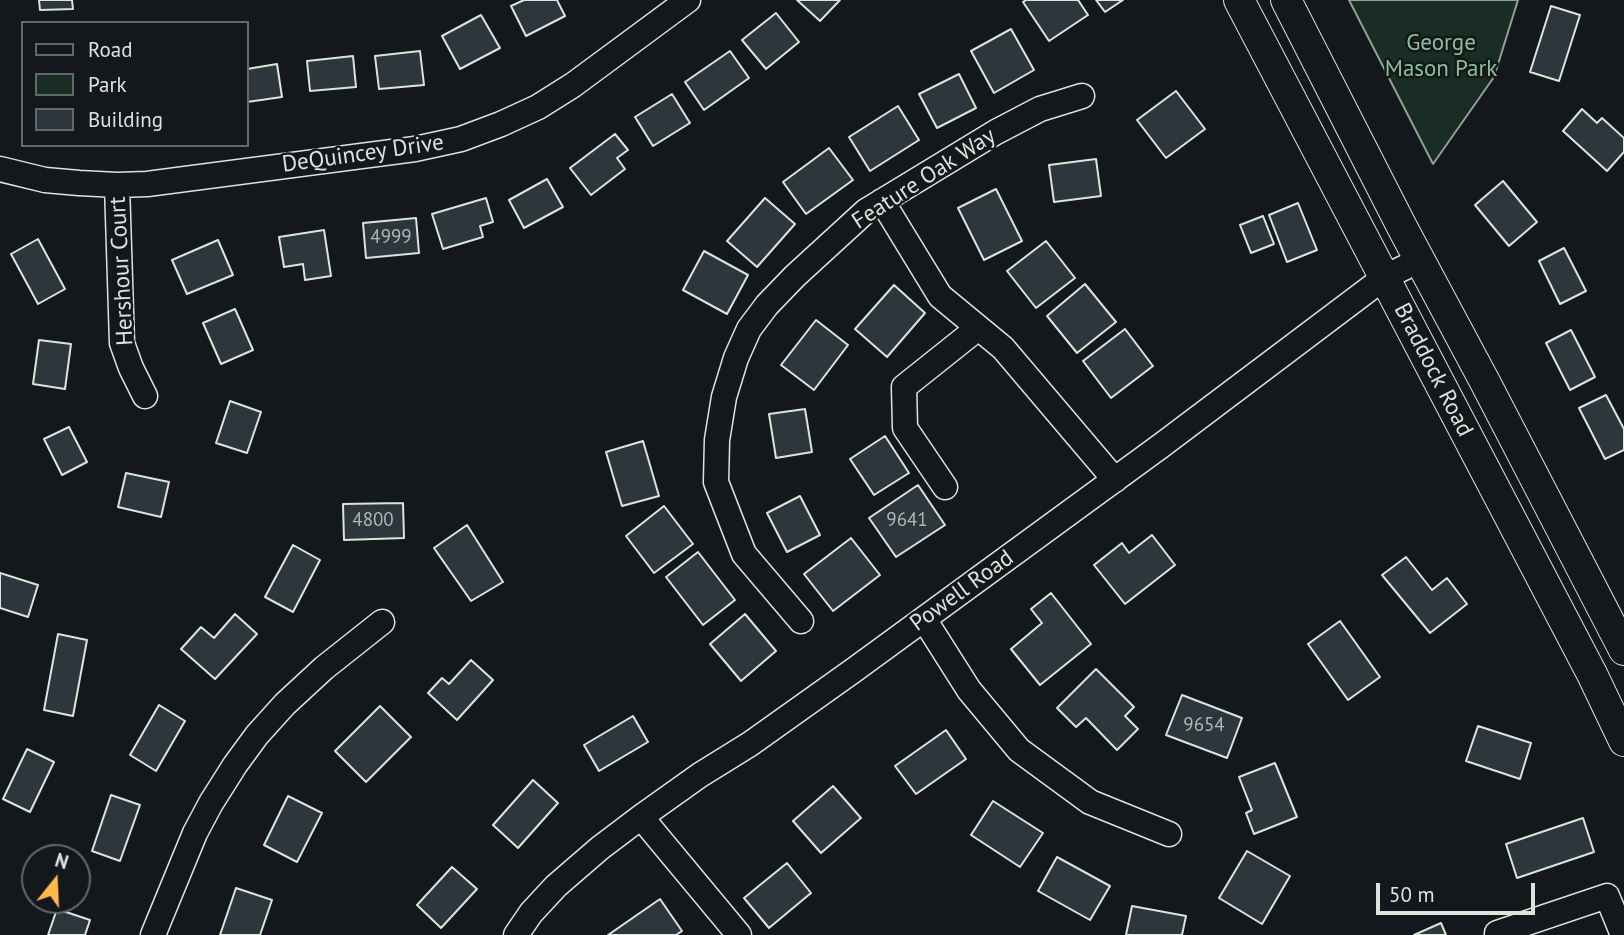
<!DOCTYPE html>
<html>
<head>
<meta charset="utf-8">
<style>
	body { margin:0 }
	#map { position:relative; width:1624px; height:935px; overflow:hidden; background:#14181c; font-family:"PT Sans",sans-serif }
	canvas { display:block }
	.legend { position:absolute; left:21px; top:21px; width:228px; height:126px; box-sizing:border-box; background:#14181c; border:2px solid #626a69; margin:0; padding:9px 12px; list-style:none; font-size:21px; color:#d8e6dc }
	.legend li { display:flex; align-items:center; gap:14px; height:35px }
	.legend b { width:35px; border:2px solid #626a69 }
	.north { position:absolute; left:21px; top:844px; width:70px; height:70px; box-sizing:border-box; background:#14181c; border:2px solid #626a69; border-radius:50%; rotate:18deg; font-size:19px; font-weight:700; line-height:28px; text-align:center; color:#d8e6dc }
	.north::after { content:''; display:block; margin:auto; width:24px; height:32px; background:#ffb74d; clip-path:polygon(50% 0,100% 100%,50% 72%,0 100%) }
	.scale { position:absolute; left:1376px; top:883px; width:159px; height:32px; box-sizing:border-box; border:4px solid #d8e6dc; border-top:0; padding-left:9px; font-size:21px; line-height:24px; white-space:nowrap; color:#d8e6dc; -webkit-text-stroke:5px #14181c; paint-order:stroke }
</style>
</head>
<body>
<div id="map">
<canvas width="1624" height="935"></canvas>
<ul class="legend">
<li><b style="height:9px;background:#14181c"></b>Road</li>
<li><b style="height:19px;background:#1a2d24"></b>Park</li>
<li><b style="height:19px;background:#2c363c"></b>Building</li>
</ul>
<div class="north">N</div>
<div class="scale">50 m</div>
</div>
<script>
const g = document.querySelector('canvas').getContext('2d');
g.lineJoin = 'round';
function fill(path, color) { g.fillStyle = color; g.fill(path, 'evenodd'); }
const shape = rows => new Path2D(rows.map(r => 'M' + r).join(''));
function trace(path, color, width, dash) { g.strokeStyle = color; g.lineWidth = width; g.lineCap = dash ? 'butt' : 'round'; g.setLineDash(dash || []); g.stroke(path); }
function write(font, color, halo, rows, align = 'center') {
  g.font = font + ' "PT Sans",sans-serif'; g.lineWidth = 5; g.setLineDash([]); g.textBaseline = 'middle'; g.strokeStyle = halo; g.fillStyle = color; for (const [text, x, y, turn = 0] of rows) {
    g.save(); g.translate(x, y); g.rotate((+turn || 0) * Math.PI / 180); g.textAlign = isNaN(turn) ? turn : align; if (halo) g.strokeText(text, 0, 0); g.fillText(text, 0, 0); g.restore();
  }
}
const green = shape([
	[1349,0,1518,0,1494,77,1433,164,1349,0]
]);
fill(green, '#1a2d24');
trace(green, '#939e99', 2);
const building = shape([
	[39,0,72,0,73,9,40,10,39,0],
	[524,0,557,0,565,16,526,36,511,6,524,0],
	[797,0,840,0,820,21,797,0],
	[1026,0,1078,0,1088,15,1049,41,1023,2,1026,0],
	[1096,0,1123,0,1105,12,1096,0],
	[1551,6,1580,15,1559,81,1530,72,1551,6],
	[776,13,799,42,766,69,742,40,776,13],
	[481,15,500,48,460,69,442,36,481,15],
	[1011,29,1034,70,994,93,971,51,1011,29],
	[420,51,424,85,379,89,375,56,420,51],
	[730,51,749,78,704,110,685,82,730,51],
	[353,56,356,87,310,91,307,61,353,56],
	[277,64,282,97,247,102,247,69,277,64],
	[959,74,976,108,937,128,919,94,959,74],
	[1176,91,1205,129,1166,158,1137,120,1176,91],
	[672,94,690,123,653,146,635,117,672,94],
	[898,106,919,140,870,171,849,137,898,106],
	[1582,109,1597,123,1602,118,1624,138,1624,152,1607,171,1563,131,1582,109],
	[615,134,628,150,617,158,625,169,591,195,570,168,615,134],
	[829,148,853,180,806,214,783,182,829,148],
	[1096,159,1101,196,1054,202,1049,165,1096,159],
	[547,179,563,207,524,228,509,200,547,179],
	[1503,181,1537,222,1509,246,1475,205,1503,181],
	[996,189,1022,241,984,260,958,208,996,189],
	[486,198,493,222,480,226,483,237,443,249,432,214,486,198],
	[765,198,795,224,757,267,727,241,765,198],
	[1298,203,1317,250,1287,262,1269,215,1298,203],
	[1263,216,1274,244,1251,253,1240,225,1263,216],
	[416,218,419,253,366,258,363,223,416,218],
	[324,230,331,276,305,280,303,264,284,267,279,237,324,230],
	[38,239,65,289,38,304,11,254,38,239],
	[218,240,233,275,187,294,172,260,218,240],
	[1046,241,1075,278,1036,308,1007,271,1046,241],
	[1564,248,1586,291,1560,304,1539,261,1564,248],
	[704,251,748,275,727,314,683,290,704,251],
	[1085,284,1116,322,1077,353,1047,316,1085,284],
	[894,285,925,313,887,357,855,329,894,285],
	[235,309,253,350,221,364,203,323,235,309],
	[816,320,848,345,814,390,781,365,816,320],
	[1125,329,1153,366,1111,398,1083,361,1125,329],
	[1571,330,1595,377,1570,390,1546,343,1571,330],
	[39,340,71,344,65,389,33,384,39,340],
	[1606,395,1624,429,1624,450,1605,459,1579,408,1606,395],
	[230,401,261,412,247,453,216,443,230,401],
	[805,409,812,452,776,458,769,414,805,409],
	[69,427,87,462,62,475,44,439,69,427],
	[885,436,909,473,874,495,850,459,885,436],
	[643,441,659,496,622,506,606,452,643,441],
	[126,473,169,482,161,517,118,507,126,473],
	[918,485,945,525,896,557,869,518,918,485],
	[800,496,820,535,787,552,767,513,800,496],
	[403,503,404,538,344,540,343,504,403,503],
	[664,506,693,544,654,573,626,536,664,506],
	[467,525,503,582,471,601,434,548,467,525],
	[1152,535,1175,565,1125,604,1094,565,1122,543,1129,553,1152,535],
	[851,538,880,575,833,611,804,574,851,538],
	[293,545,320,560,293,612,265,597,293,545],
	[698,552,735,600,703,625,666,577,698,552],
	[1406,557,1432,590,1447,578,1467,604,1430,633,1382,575,1406,557],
	[0,573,38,585,28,617,0,608,0,573],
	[1051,593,1091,644,1040,685,1011,649,1042,623,1031,609,1051,593],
	[235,614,257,634,215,679,181,649,201,627,214,638,235,614],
	[745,614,776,651,741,681,710,644,745,614],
	[1340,621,1380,677,1348,700,1308,644,1340,621],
	[58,634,87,640,73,716,44,710,58,634],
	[471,660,493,680,457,720,428,693,442,678,449,684,471,660],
	[1096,669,1134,707,1125,716,1138,729,1117,750,1086,718,1076,727,1057,708,1096,669],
	[1182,695,1242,718,1227,758,1166,735,1182,695],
	[159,705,185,721,156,771,130,755,159,705],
	[380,706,411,737,366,782,335,751,380,706],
	[633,716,648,742,599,771,584,745,633,716],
	[1478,726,1531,743,1520,779,1466,761,1478,726],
	[946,730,966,759,916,794,895,766,946,730],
	[27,749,54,762,30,812,3,799,27,749],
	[1275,763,1297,817,1254,834,1246,813,1252,810,1239,777,1275,763],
	[533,780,558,803,518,848,493,825,533,780],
	[833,786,861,818,821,853,793,821,833,786],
	[111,795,140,805,120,861,92,851,111,795],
	[288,796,322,813,297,862,264,845,288,796],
	[993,801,1043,833,1020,867,971,835,993,801],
	[1583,818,1594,852,1517,878,1506,844,1583,818],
	[1247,851,1290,876,1262,924,1219,898,1247,851],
	[1057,857,1110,886,1090,920,1038,891,1057,857],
	[787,863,811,893,769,928,744,898,787,863],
	[452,867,477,889,441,928,417,905,452,867],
	[236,888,272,900,260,935,220,935,236,888],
	[660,899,682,931,676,935,608,935,660,899],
	[1132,906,1186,916,1182,935,1126,935,1132,906],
	[57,909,90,920,85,935,48,935,57,909],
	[1441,923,1446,935,1414,935,1441,923]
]);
fill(building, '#2c363c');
trace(building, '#d8e6dc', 2);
const minor = shape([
	[0,169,45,180,79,183,117,185,147,184,415,149,461,139,501,124,538,107,573,85,688,0],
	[117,185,122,343,131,368,145,396],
	[882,201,940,296,1003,348,1115,480],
	[945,487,905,428,904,387,978,328],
	[924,619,969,690,1019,750,1090,802,1169,834],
	[801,621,744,554,716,482,717,440,724,397,736,358,749,329,767,305,795,276,866,211,996,132,1040,109,1082,96],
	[641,817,739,935],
	[153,935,195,833,211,803,235,765,257,735,285,704,324,668,382,622],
	[516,935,531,913,556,886,600,848,641,817,700,775,750,744,854,670,1162,445,1385,277,1420,260],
	[1497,935,1497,933,1607,896,1623,935]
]);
const major = shape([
	[1239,0,1592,674,1624,741],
	[1286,0,1402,227,1485,382,1624,650]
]);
trace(minor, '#d8e6dc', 27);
trace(major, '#d8e6dc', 32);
trace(minor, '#14181c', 24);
trace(major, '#14181c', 30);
write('19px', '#adbab4', null, [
	["4999",391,238],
	["4800",373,521],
	["9641",907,521],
	["9654",1204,726]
]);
write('23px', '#8ac095', '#14181c', [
	["George",1441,43],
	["Mason Park",1441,69]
]);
write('23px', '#d8e6dc', '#14181c', [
	["DeQuincey Drive",363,154,-8],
	["Feature Oak Way",924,179,-33],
	["Hershour Court",122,271,-93],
	["Braddock Road",1433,370,63],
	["Powell Road",962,591,-36]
]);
</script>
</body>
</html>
